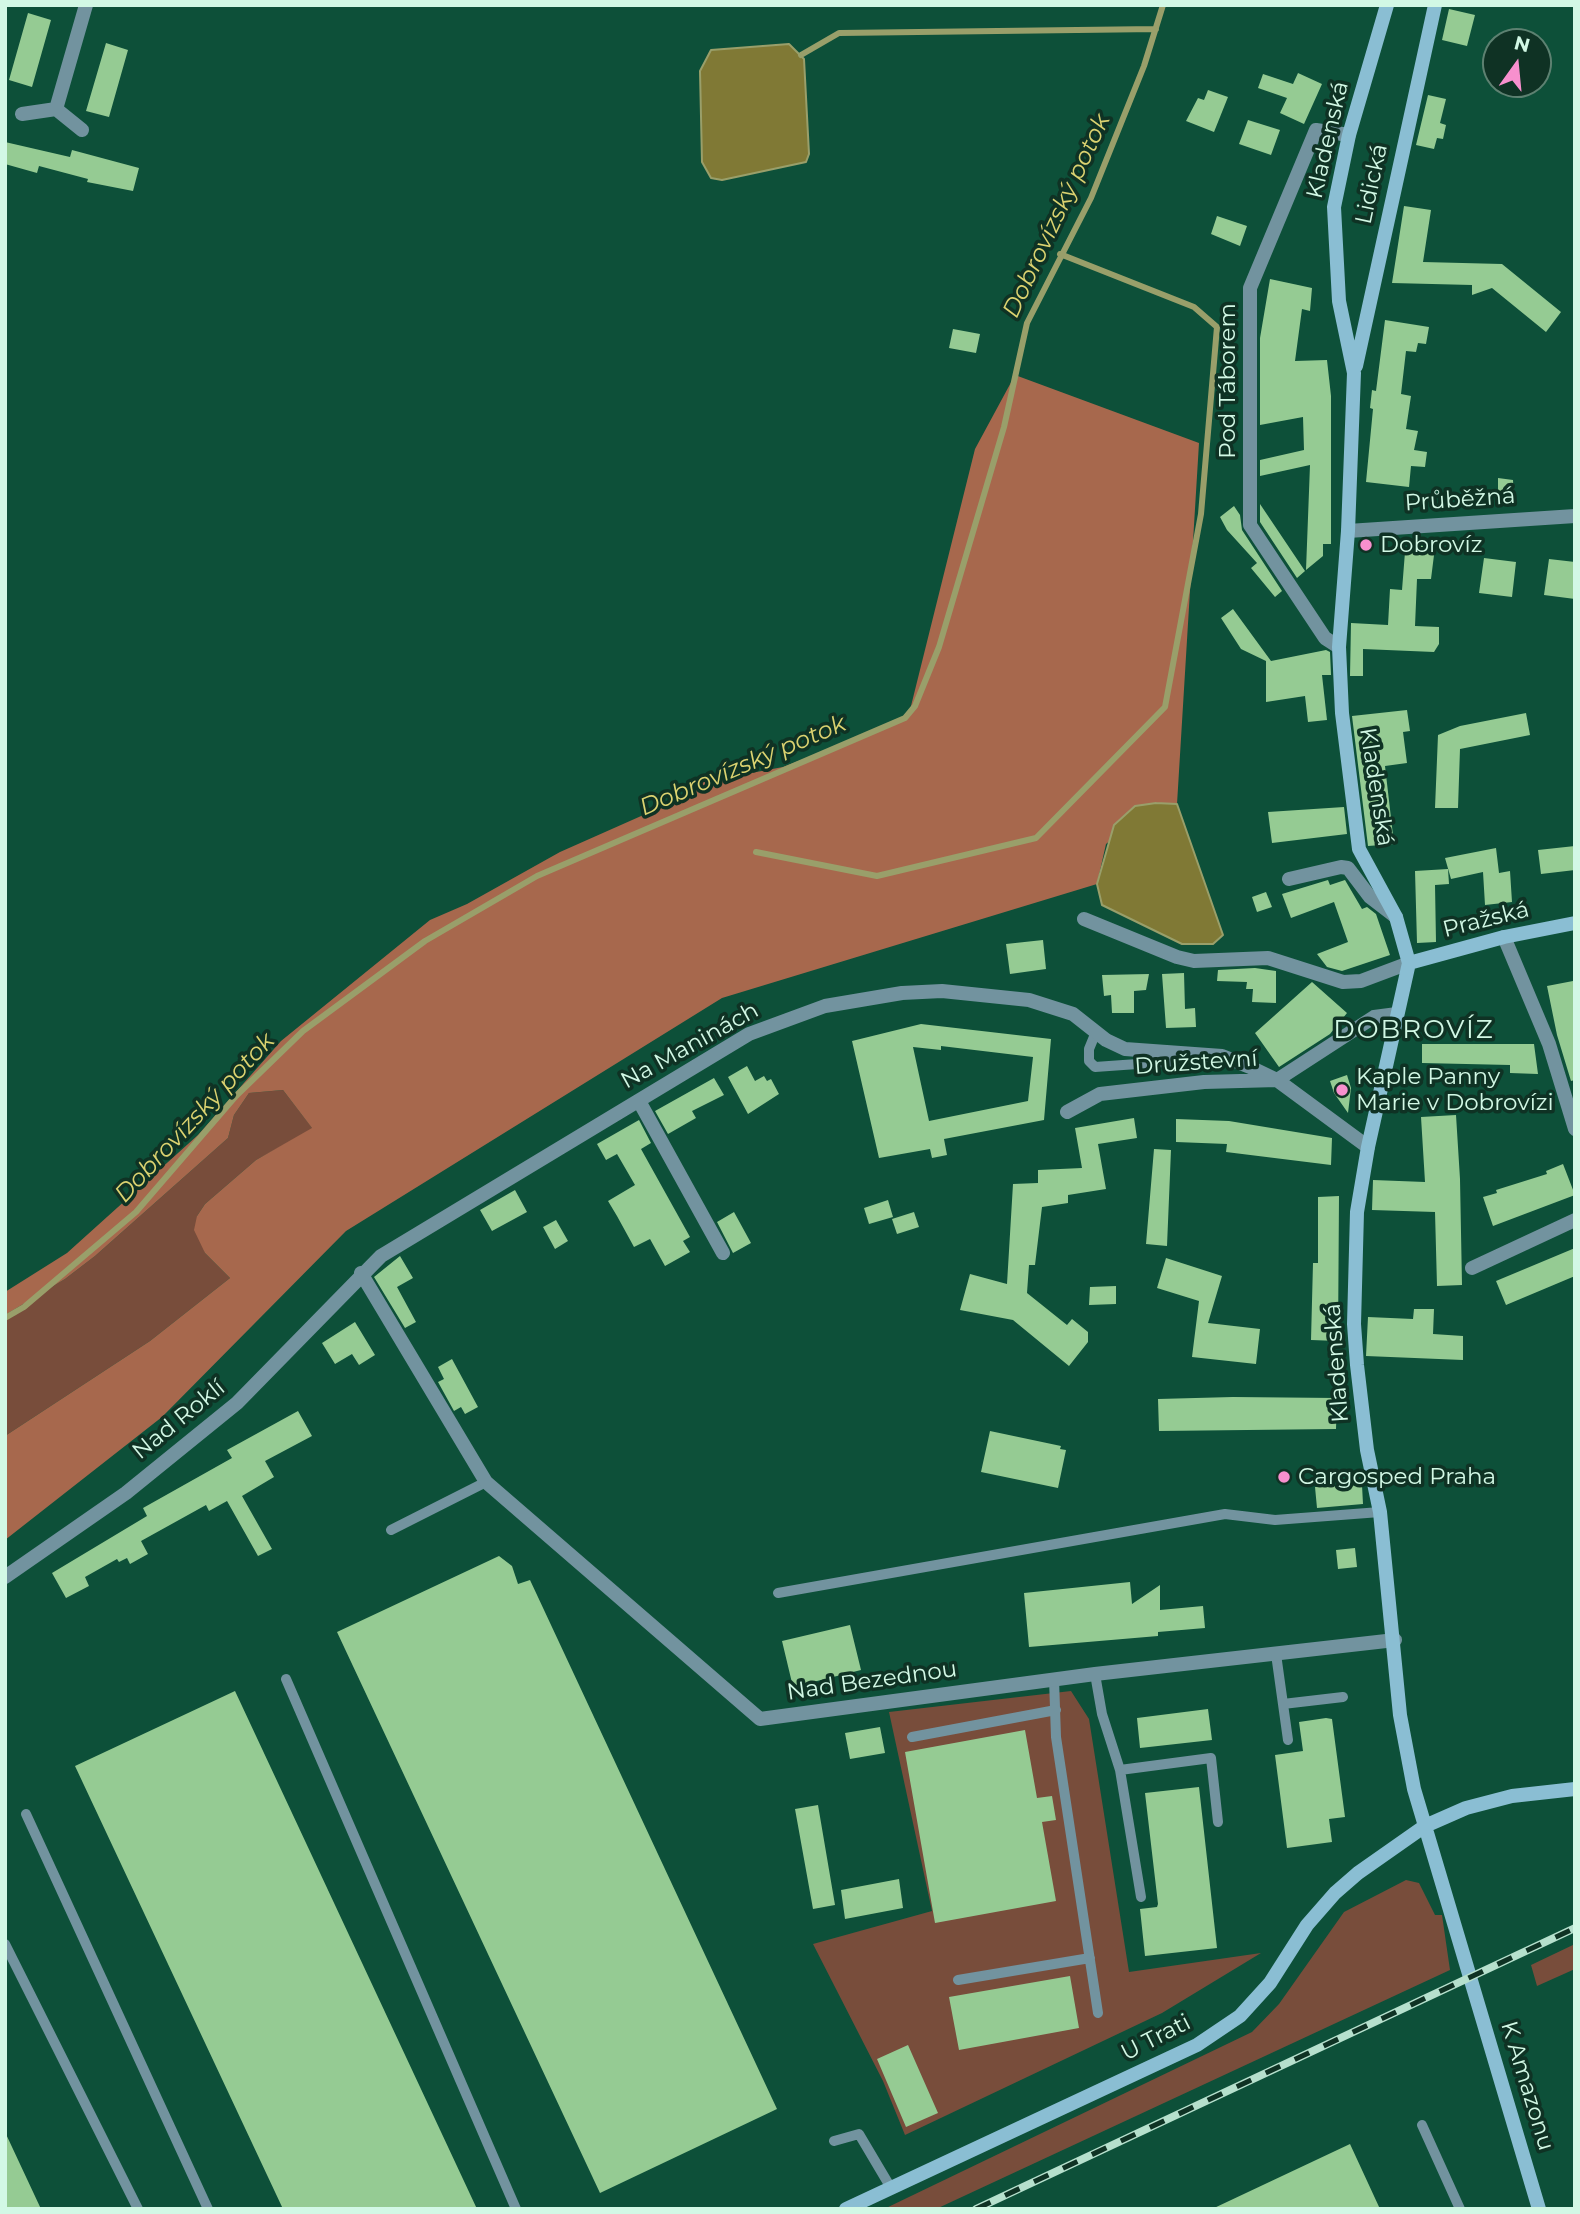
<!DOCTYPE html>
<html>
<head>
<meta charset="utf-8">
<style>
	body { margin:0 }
	#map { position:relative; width:1580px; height:2214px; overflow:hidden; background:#0d5039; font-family:Montserrat,sans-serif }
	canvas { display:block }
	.frame { position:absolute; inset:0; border:7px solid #d2f8e5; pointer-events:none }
	.north { position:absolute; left:1482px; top:28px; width:70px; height:70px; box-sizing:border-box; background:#0f3224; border:2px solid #5d8171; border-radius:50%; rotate:15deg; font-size:19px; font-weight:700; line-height:28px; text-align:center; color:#d2f8e5 }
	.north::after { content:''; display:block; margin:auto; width:24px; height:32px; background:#f790ce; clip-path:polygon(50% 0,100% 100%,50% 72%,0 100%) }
</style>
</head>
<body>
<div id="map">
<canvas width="1580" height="2214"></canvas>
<div class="frame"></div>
<div class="north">N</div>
</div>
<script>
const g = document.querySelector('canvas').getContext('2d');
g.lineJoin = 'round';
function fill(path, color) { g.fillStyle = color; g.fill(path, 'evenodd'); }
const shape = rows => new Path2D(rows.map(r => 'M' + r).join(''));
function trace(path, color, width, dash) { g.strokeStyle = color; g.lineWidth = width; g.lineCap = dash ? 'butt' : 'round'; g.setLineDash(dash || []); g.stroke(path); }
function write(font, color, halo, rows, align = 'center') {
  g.font = font + ' Montserrat,sans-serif'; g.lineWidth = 7; g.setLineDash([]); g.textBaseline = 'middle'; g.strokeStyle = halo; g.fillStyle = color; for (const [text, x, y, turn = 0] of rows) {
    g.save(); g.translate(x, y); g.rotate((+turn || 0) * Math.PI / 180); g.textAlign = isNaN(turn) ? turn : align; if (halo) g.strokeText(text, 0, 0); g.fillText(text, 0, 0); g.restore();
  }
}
fill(shape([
	[283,1090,313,1129,256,1160,205,1204,197,1216,205,1253,230,1278,150,1341,5,1436,5,1315,65,1279,95,1256,228,1138,234,1115,249,1093],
	[1071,1691,1089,1719,1129,1972,1261,1953,1162,2013,905,2135,883,2081,813,1944,932,1911,889,1712],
	[1406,1880,1419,1883,1435,1915,1442,1915,1450,1970,936,2209,884,2209,1252,2032,1279,2004,1344,1912],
	[1575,1944,1575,1969,1537,1986,1531,1965]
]), '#784d3b');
fill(shape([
	[1015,375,1199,443,1177,804,1156,803,1106,844,1097,884,722,998,346,1231,162,1417,5,1540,5,1436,150,1341,230,1278,205,1253,194,1230,197,1216,205,1204,256,1160,312,1128,283,1090,249,1093,234,1115,228,1138,95,1256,65,1279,5,1315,5,1292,67,1253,198,1135,281,1041,430,920,467,904,560,852,693,793,703,782,783,767,894,724,910,710,975,449]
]), '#a7684d');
const water = shape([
	[789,44,804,59,809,154,806,162,722,180,711,178,702,162,700,71,711,50,789,44],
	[1156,803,1177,804,1223,935,1213,944,1182,944,1102,905,1097,884,1114,825,1135,806,1156,803]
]);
fill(water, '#807935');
trace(water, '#999f6a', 2);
trace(shape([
	[801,55,839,33,1156,29],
	[756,852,877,876,1036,838,1165,707,1201,514,1217,327,1194,307,1060,254],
	[5,1318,24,1307,136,1212,236,1096,303,1031,425,941,537,876,905,718,915,706,939,647,1004,427,1027,323,1091,198,1144,66,1163,5]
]), '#999f6a', 6);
fill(shape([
	[1449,9,1475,15,1467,46,1442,40],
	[28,13,51,20,32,87,9,80],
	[106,43,128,50,109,117,86,111],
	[1298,73,1322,84,1304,124,1280,113,1287,98,1258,88,1263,74,1293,84],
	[1208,90,1228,97,1214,132,1186,121,1198,98,1204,100],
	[1428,95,1446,99,1440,123,1446,125,1443,139,1437,138,1434,149,1416,145],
	[1248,120,1280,130,1271,155,1239,144],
	[5,142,70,157,72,150,139,168,133,191,87,182,88,179,39,166,37,173,5,164],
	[1404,206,1431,210,1423,262,1502,264,1561,312,1546,332,1492,288,1472,295,1472,285,1392,283],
	[1217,216,1247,226,1240,246,1211,234],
	[1270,279,1312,288,1310,311,1302,309,1295,361,1327,360,1331,396,1331,544,1323,544,1323,556,1306,570,1310,465,1260,476,1260,460,1304,450,1303,417,1260,425,1260,338],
	[1385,320,1429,327,1426,344,1418,343,1416,352,1406,351,1401,394,1411,396,1406,429,1418,431,1414,450,1427,452,1425,467,1411,466,1409,487,1366,482,1373,409,1370,408,1372,390,1376,391],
	[953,329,980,334,976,353,949,348],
	[1498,478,1513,480,1514,502,1498,503],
	[1260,504,1305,571,1297,578,1260,522],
	[1234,506,1240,515,1242,530,1282,591,1275,597,1251,568,1257,563,1227,530,1220,517],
	[1413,545,1435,547,1431,579,1417,579,1415,626,1439,627,1439,644,1434,652,1363,649,1363,676,1350,676,1351,623,1388,625,1390,589,1402,590,1405,552,1412,552],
	[1484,558,1516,562,1512,597,1479,593],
	[1549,559,1575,562,1575,599,1544,595],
	[1233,609,1271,661,1326,650,1330,652,1331,675,1322,675,1327,720,1308,722,1305,696,1266,702,1266,661,1241,649,1221,618],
	[1407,710,1410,731,1403,732,1407,763,1385,766,1394,844,1368,846,1352,716],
	[1526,713,1530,735,1460,749,1458,808,1435,808,1438,735,1460,726],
	[1344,807,1347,834,1272,843,1268,812],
	[1575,846,1575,870,1541,874,1538,850],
	[1496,848,1499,873,1510,871,1512,902,1485,905,1483,872,1451,879,1445,858],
	[1448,869,1449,884,1435,885,1436,942,1417,943,1415,871],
	[1328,880,1330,885,1345,880,1362,909,1367,907,1376,914,1390,955,1342,971,1327,967,1317,954,1348,942,1334,902,1291,918,1282,894],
	[1266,892,1272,907,1257,912,1252,897],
	[1043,940,1046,969,1010,974,1006,944],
	[1255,968,1276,971,1276,1003,1252,1002,1253,989,1246,989,1247,982,1217,981,1218,970],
	[1184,973,1185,1009,1195,1008,1196,1027,1166,1028,1162,974],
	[1149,974,1146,990,1134,991,1134,1013,1112,1013,1111,995,1104,996,1102,975],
	[1573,981,1575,1080,1571,1081,1557,1035,1547,986],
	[1312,982,1347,1013,1330,1034,1279,1067,1255,1033],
	[921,1024,1051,1039,1044,1120,944,1139,947,1155,932,1158,930,1149,879,1158,852,1041],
	[941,1046,1033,1057,1028,1101,929,1121,913,1047,941,1050],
	[1422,1044,1534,1044,1538,1074,1510,1073,1510,1065,1422,1063],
	[747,1066,755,1081,764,1076,767,1081,771,1079,779,1094,748,1114,728,1077],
	[1347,1075,1351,1088,1348,1113,1334,1093,1330,1081],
	[714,1078,724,1095,692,1111,696,1118,668,1134,655,1111],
	[1456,1115,1460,1179,1462,1285,1437,1286,1435,1212,1372,1210,1373,1180,1425,1182,1421,1117],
	[1134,1118,1137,1138,1098,1144,1106,1189,1068,1195,1068,1203,1042,1207,1035,1265,1029,1265,1027,1293,1067,1325,1072,1319,1088,1332,1088,1342,1069,1366,1013,1320,960,1310,970,1274,1007,1284,1013,1184,1038,1183,1038,1170,1082,1168,1075,1128],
	[1176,1119,1229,1121,1332,1138,1331,1165,1226,1152,1227,1144,1176,1142],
	[639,1120,651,1143,641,1149,690,1237,683,1241,690,1252,665,1266,650,1239,634,1247,617,1216,608,1201,635,1185,617,1154,606,1160,597,1144],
	[1154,1149,1171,1150,1167,1246,1146,1244],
	[1563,1164,1575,1195,1493,1226,1483,1197,1497,1193,1496,1190,1547,1174,1546,1171],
	[515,1190,527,1212,492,1231,480,1210],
	[1339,1196,1338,1341,1311,1340,1313,1263,1318,1263,1318,1197],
	[888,1200,893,1217,869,1224,864,1208],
	[734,1212,751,1243,733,1253,717,1222],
	[914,1212,919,1227,897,1234,892,1219],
	[556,1220,568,1241,555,1249,543,1227],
	[1575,1248,1575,1276,1506,1305,1496,1281],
	[400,1256,413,1278,397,1287,416,1322,405,1328,374,1277],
	[1166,1258,1222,1276,1208,1323,1260,1329,1256,1364,1192,1357,1199,1301,1157,1288],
	[1116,1286,1116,1304,1089,1305,1090,1287],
	[1414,1309,1434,1309,1433,1334,1463,1336,1463,1360,1366,1356,1368,1317,1413,1319],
	[355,1322,375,1355,359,1365,352,1354,335,1364,322,1343],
	[452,1359,478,1407,465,1414,461,1407,454,1411,438,1382,444,1379,438,1367],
	[1233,1397,1337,1398,1336,1429,1159,1431,1158,1399],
	[298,1411,312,1436,265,1461,274,1477,242,1496,272,1549,258,1556,227,1501,209,1511,206,1505,141,1541,148,1554,130,1564,127,1558,119,1562,117,1559,85,1577,89,1586,66,1598,52,1573,147,1516,143,1508,232,1458,227,1450],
	[990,1431,1061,1446,1060,1449,1066,1450,1058,1488,981,1472],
	[1362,1485,1363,1504,1317,1508,1315,1487],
	[1355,1548,1357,1567,1338,1569,1336,1550],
	[499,1556,512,1566,518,1584,530,1580,777,2109,600,2193,337,1632],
	[1130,1582,1132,1604,1160,1585,1160,1610,1203,1606,1205,1628,1158,1632,1158,1636,1029,1647,1024,1593],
	[850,1625,861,1670,793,1687,782,1641],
	[235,1691,477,2209,283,2209,75,1766],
	[1208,1709,1212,1740,1140,1748,1137,1718],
	[1326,1718,1332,1719,1345,1817,1329,1819,1332,1842,1287,1848,1275,1755,1303,1751,1299,1722],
	[880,1727,885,1753,850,1759,845,1733],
	[1025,1730,1037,1798,1052,1796,1056,1820,1042,1822,1056,1901,935,1923,905,1752],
	[1199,1787,1217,1948,1145,1956,1140,1909,1157,1907,1158,1904,1145,1793],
	[818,1805,835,1905,813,1909,795,1809],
	[899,1879,903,1908,845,1919,841,1890],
	[1070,1976,1079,2028,959,2050,949,1997],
	[908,2045,938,2113,906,2127,877,2059],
	[5,2132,41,2209,5,2209],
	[1350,2144,1380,2209,1212,2209]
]), '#95cb93');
trace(shape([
	[1096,1032,1089,1049,1089,1061,1095,1067,1208,1059],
	[391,1530,486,1482],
	[778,1593,1225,1514,1275,1520,1380,1512],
	[1276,1654,1288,1740],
	[1095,1674,1102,1714,1120,1770,1141,1897],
	[286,1679,516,2209],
	[1054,1679,1056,1737,1098,2013],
	[1283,1704,1343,1697],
	[912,1737,1056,1710],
	[1120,1770,1211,1758,1218,1822],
	[26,1814,208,2209],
	[5,1944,138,2209],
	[958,1980,1090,1958],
	[1422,2125,1460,2209],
	[834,2141,859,2134,891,2188]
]), '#72939f', 10);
trace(shape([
	[56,109,86,5],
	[22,114,56,109,82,130],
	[1348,531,1575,516],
	[1339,647,1325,638,1250,525,1250,288,1316,130,1349,135],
	[1289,879,1341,867,1348,868,1370,897,1396,917],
	[1084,919,1177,957,1194,961,1268,958,1343,982,1361,981,1409,963],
	[1504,937,1549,1044,1575,1129],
	[639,1101,723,1253],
	[1067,1112,1100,1094,1204,1082,1277,1080,1374,1017,1397,1014],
	[1472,1268,1575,1220],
	[361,1273,486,1482,760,1719,1095,1674,1395,1640],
	[5,1577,126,1493,237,1403,381,1256,749,1034,825,1006,902,993,942,991,1029,1000,1073,1014,1106,1040,1125,1049,1222,1056,1250,1067,1277,1080,1368,1147]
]), '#72939f', 14);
trace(shape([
	[1387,5,1349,135,1334,207,1339,301,1354,373,1348,531,1339,647,1342,713,1359,849,1396,917,1409,963,1368,1147,1357,1212,1354,1324,1357,1365,1367,1450,1380,1512,1400,1715,1414,1789,1539,2209],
	[1356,366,1435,5],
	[1409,963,1504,937,1575,923],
	[846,2209,1197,2045,1240,2016,1270,1983,1307,1925,1335,1893,1358,1873,1425,1826,1466,1808,1512,1796,1575,1789]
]), '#8abed3', 14);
const rail = shape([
	[976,2209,1575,1928]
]);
trace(rail, '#b6e0cd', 8);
trace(rail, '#0f3224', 5, [16]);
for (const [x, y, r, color] of [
	[1366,545,7,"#f790ce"],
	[1342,1090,7,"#f790ce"],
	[1284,1477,7,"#f790ce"]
]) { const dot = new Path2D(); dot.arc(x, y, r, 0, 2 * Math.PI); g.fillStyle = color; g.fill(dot); trace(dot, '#0f3224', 2.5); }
write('23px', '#d2f8e5', '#0f3224', [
	["Kladenská",1328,140,-77],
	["Lidická",1372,184,-78],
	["Pod Táborem",1228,381,-90],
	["Průběžná",1460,500,-4],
	["Kladenská",1376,787,81],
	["Pražská",1486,920,-14],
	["Na Maninách",690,1046,-29],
	["Družstevní",1196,1063,-4],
	["Kladenská",1337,1363,-94],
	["Nad Roklí",179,1420,-39],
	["Nad Bezednou",872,1681,-8],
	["U Trati",1156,2038,-27],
	["K Amazonu",1527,2086,73]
]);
write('23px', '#d2f8e5', '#0f3224', [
	["Dobrovíz",1380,545],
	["Kaple Panny",1356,1077],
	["Marie v Dobrovízi",1356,1103],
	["Cargosped Praha",1298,1477]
], 'left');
write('italic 24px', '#dbd270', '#0f3224', [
	["Dobrovízský potok",1057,216,-65],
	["Dobrovízský potok",743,766,-23],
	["Dobrovízský potok",195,1118,-47]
]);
g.letterSpacing = '2px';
write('26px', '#d2f8e5', '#0f3224', [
	["DOBROVÍZ",1414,1030]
]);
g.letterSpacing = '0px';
</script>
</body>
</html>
